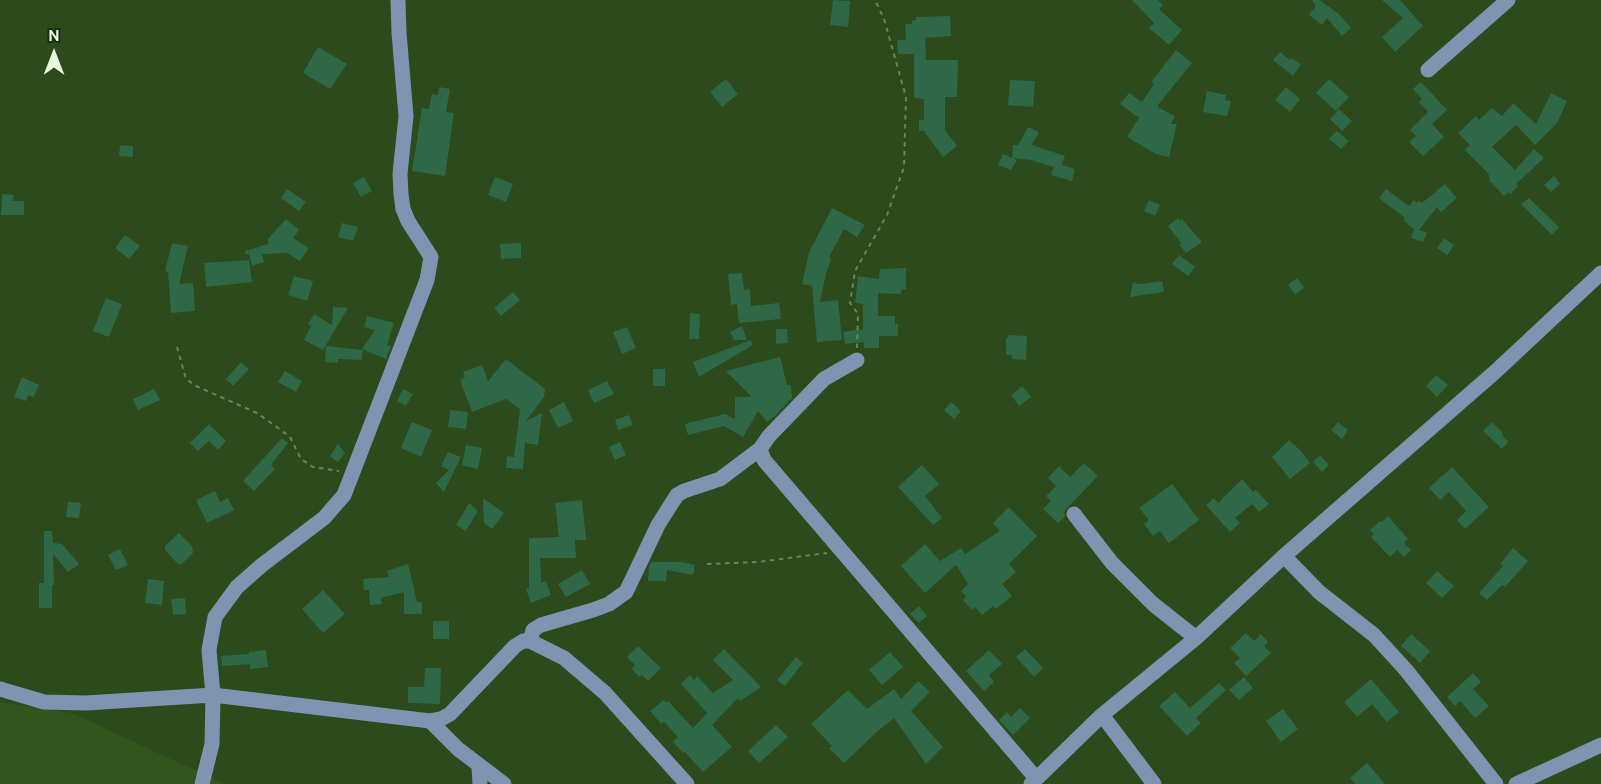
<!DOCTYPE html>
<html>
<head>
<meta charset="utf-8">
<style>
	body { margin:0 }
	#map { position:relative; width:1601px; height:784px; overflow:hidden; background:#2c4a1b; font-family:Cabin,sans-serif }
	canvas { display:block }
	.north { position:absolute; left:24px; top:24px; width:60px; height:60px; -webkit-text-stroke:4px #1f2c17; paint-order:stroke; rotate:0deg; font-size:16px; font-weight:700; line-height:24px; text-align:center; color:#e8fadf }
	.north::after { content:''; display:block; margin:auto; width:21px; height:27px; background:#e8fadf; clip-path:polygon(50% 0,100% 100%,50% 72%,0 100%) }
</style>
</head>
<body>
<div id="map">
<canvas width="1601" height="784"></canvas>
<div class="north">N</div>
</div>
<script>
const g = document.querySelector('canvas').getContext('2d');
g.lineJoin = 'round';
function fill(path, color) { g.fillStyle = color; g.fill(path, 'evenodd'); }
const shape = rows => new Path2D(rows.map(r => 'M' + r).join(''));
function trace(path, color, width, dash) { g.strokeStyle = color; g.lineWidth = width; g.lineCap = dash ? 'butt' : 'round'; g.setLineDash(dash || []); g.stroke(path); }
fill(shape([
	[0,702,72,713,225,784,0,784]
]), '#32541d');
fill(shape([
	[833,0,850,1,848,27,830,25],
	[1132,0,1158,0,1163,5,1159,9,1182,30,1169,45,1149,28,1154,23],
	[1312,0,1319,0,1338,13,1351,28,1342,36,1327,18,1322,25,1309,15,1316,6],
	[1382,0,1400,0,1423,26,1395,52,1382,37,1403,18],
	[950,16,951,36,925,38,926,60,958,60,957,97,945,97,945,130,957,146,943,157,924,131,919,131,919,120,924,120,924,99,914,98,914,54,898,54,897,40,906,40,905,24,911,24,913,20,916,20,916,17],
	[318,47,347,64,330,89,303,73],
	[1176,50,1192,63,1158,105,1159,108,1175,116,1171,124,1177,124,1169,157,1156,154,1127,137,1139,118,1120,104,1129,93,1142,102,1154,84,1151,82],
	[1280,52,1290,60,1291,58,1301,64,1293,76,1273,60],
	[726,79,738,94,722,107,710,92],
	[1329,79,1349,97,1336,111,1316,93],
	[1010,80,1035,81,1033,107,1008,105],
	[1421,82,1447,110,1432,124,1444,137,1423,156,1409,142,1416,136,1410,130,1428,112,1419,102,1422,99,1413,89],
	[439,87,450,89,446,112,454,113,445,176,412,171,422,108,429,109,432,94,438,95],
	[1286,87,1300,99,1290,112,1275,100],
	[1207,91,1226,95,1225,100,1231,101,1227,116,1203,112],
	[1551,93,1567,101,1557,123,1535,145,1516,125,1492,147,1515,170,1534,149,1544,158,1516,184,1518,186,1511,194,1508,192,1504,196,1489,180,1490,179,1488,173,1465,150,1470,145,1458,133,1476,116,1479,120,1492,108,1502,116,1513,103,1536,124],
	[1339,109,1352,121,1342,131,1330,119],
	[1028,127,1039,132,1032,145,1065,156,1062,165,1075,169,1072,181,1051,175,1054,167,1031,160,1012,158,1013,145,1018,145],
	[1337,131,1349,141,1341,149,1329,139],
	[120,145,133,146,133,157,119,156],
	[1003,154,1017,160,1011,170,998,165],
	[1554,176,1560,184,1551,192,1544,185],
	[364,177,372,191,361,197,353,183],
	[495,177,513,184,506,202,488,195],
	[1445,184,1457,198,1441,212,1437,207,1419,230,1427,233,1423,242,1411,238,1414,229,1403,220,1405,218,1379,198,1386,189,1409,206,1414,200,1417,203,1419,201,1422,203],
	[287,189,306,202,299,211,281,198],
	[2,194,14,195,13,201,24,201,24,215,1,215],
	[1529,198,1559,227,1552,235,1521,204],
	[1149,200,1160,205,1155,216,1144,211],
	[832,208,865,225,857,237,844,229,829,257,831,258,828,269,827,269,820,302,838,300,842,340,817,342,812,286,802,284,809,252],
	[1178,218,1180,221,1182,219,1202,242,1186,253,1179,244,1181,243,1168,226],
	[286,219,299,230,293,238,309,248,300,261,287,253,262,254,264,262,252,266,249,254,245,254,245,251,268,244,268,239],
	[342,223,358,227,353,241,338,237],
	[125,235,140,246,129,259,115,248],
	[1444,238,1454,245,1447,255,1437,248],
	[172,243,188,246,179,284,193,283,195,311,171,313,168,272,165,271],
	[521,243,521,258,501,259,500,244],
	[1179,255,1195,267,1188,276,1172,264],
	[249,260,252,282,206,287,204,263],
	[906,268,906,289,901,290,901,294,878,293,878,316,895,316,895,324,898,324,898,336,879,336,879,348,864,348,864,342,845,344,843,332,863,329,863,304,855,303,858,276,879,279,880,269],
	[742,273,744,290,750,289,751,306,779,303,781,319,739,323,737,304,731,305,728,274],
	[294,276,313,281,307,301,288,295],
	[1297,278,1304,288,1295,295,1288,285],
	[1162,281,1164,292,1130,297,1133,283,1142,284],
	[513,292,520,300,501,316,494,308],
	[106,298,122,304,109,337,93,331],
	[333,307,348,308,323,350,304,340,311,326,308,324,314,314,332,325],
	[690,313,700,314,699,339,689,339],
	[367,316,394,323,387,345,391,346,386,359,362,349,375,330,364,327],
	[742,326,747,340,734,340,730,332],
	[627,327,636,348,622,354,613,332],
	[776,329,787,329,788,343,776,344],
	[1009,335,1027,336,1026,360,1012,359,1012,355,1006,355,1006,338,1008,338],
	[751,340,753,345,699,377,693,362],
	[326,346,363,350,362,360,338,359,338,363,325,362],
	[780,357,787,385,791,385,792,398,775,416,767,422,758,411,743,437,724,426,688,435,685,424,725,414,735,419,735,397,752,397,726,371],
	[506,359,545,389,544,397,526,421,542,413,538,445,525,443,523,469,506,468,507,456,514,457,520,409,506,399,472,412,460,380,465,377,463,372,482,365,488,381],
	[241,362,249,369,233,386,226,379],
	[653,369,665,369,665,386,653,386],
	[285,371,302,381,296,392,278,382],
	[1436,375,1448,385,1437,397,1426,386],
	[22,377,39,385,34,397,28,395,26,401,14,397],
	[607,381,614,394,594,403,588,390],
	[1022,386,1031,397,1019,406,1011,395],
	[154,389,160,400,138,410,133,399],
	[403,389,413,394,406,406,397,401],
	[564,402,573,421,558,428,549,410],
	[951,402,961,411,954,419,944,410],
	[450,410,468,412,466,429,448,427],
	[629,415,633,425,618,430,615,420],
	[412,422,432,430,421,457,401,448],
	[1338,422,1348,430,1342,439,1331,430],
	[1492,422,1503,433,1502,435,1508,442,1502,449,1483,431],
	[209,424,226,441,218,450,209,441,198,451,190,443],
	[282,438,288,443,271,465,275,469,254,491,243,481],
	[1289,440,1301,451,1310,463,1290,479,1272,457],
	[620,442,626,455,615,460,609,447],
	[338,444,345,453,338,462,330,456],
	[466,445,482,448,478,469,462,465],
	[448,452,461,457,444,492,436,483,449,470,441,466],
	[1320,455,1329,465,1322,472,1313,462],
	[1084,463,1098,476,1068,507,1064,512,1065,517,1058,523,1043,509,1051,501,1046,496,1056,486,1048,478,1059,466,1070,477],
	[922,465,939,484,925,496,942,518,933,525,898,487],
	[1452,467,1489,507,1465,529,1457,520,1466,511,1449,492,1440,500,1429,488],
	[1242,479,1253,492,1256,490,1269,504,1259,512,1252,504,1235,518,1240,523,1230,532,1206,505,1214,498,1218,503],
	[1172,484,1199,520,1169,543,1160,531,1153,536,1144,524,1149,520,1139,508],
	[215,491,220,502,228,498,234,510,207,523,196,500],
	[483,498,504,513,492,529,484,523],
	[582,500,586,540,575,540,576,558,540,558,541,583,546,581,551,595,531,603,526,589,529,588,529,538,559,537,555,503],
	[68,502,81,503,79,518,66,517],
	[469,503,478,511,466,531,456,525],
	[1009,507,1037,536,1009,564,1016,572,1002,584,1012,596,996,609,993,606,982,615,975,607,972,610,963,600,966,597,961,591,968,584,956,565,925,593,901,566,925,544,940,561,961,548,965,554,1000,531,993,523],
	[1388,516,1408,539,1404,543,1411,550,1404,557,1397,550,1390,557,1371,537,1374,534,1370,530,1380,521,1382,522],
	[44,531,52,531,53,543,62,544,79,564,68,572,53,554,54,585,52,585,52,608,39,608,39,583,44,583],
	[179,533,192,546,193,553,182,564,178,564,165,550,165,546],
	[1513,548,1528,561,1505,587,1502,585,1487,600,1479,593,1503,566,1500,564],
	[120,549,128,565,116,570,108,555],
	[651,562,681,562,695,565,693,575,667,570,666,581,648,581,649,567],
	[408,564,417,602,422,602,422,614,404,614,404,592,381,598,382,604,370,605,369,590,364,590,363,579,389,577,387,571],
	[582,570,590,584,566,597,558,584],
	[1437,571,1454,586,1442,598,1426,583],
	[148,579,164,581,162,605,145,603],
	[323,590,345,614,323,633,302,609],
	[185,598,186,614,173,615,171,599],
	[919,606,927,616,919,623,910,614],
	[433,621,449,621,449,639,433,639],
	[1246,633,1254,641,1261,634,1268,642,1264,646,1271,653,1246,676,1234,663,1240,658,1230,648],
	[1411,634,1430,651,1420,663,1401,646],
	[638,646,661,668,648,681,642,675,640,677,631,669,635,665,627,657],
	[724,649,761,687,740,701,738,698,712,725,732,747,703,772,685,752,683,753,673,742,678,737,664,722,661,724,650,711,664,700,666,703,668,701,693,728,707,713,681,684,690,675,694,680,697,676,713,693,733,680,713,660],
	[1025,649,1043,668,1034,677,1016,657],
	[266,650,268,667,250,669,250,664,222,666,221,656,249,654,249,652],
	[989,650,1002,664,989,675,994,682,984,691,966,671],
	[890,652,903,667,882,685,869,670],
	[796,657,803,663,785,686,777,680],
	[425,668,441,668,440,704,408,703,408,687,424,687],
	[1473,673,1481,682,1473,689,1489,706,1475,718,1460,701,1455,706,1447,697],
	[1244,677,1253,688,1239,700,1229,690],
	[1371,679,1399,712,1387,722,1372,704,1357,717,1344,702],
	[918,681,930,692,911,711,943,747,926,764,894,718,879,730,844,763,829,748,832,746,811,724,848,690,867,709,894,689,901,699],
	[1219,683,1226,690,1196,718,1201,723,1187,736,1159,706,1175,692,1190,708],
	[1020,708,1030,718,1013,735,999,720,1007,712,1011,717],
	[1283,709,1298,729,1281,742,1266,721],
	[776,725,788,737,759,763,748,751],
	[1367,763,1385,784,1355,784,1350,778]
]), '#2e6846');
trace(shape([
	[177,347,186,379,196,386,257,413,274,425,290,437,301,459,313,467,339,471],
	[857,348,858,314,850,303,855,271,887,215,904,167,906,97,884,19,875,0],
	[707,564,758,562,827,553]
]), '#69845b', 2, [4.5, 4.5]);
trace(shape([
	[1428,70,1508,0],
	[857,360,824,379,769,436,760,449,764,460,1036,778],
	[1074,514,1112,563,1153,604,1196,638],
	[1284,556,1319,592,1374,635,1406,670,1496,784],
	[530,641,533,630,541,625,593,610,609,604,626,592,658,525,677,495,684,491,720,479,760,449],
	[0,689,44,702,86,703,213,695,430,721,441,719,450,714,515,646,523,641,530,641,564,658,605,693,687,784],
	[1102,715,1154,784],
	[430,721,458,749,504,784],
	[479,766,480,784],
	[202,784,212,744,213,695,209,650,215,617,237,587,262,565,324,518,344,495,427,280,431,257,408,221,403,209,401,194,400,174,406,116,399,33,398,0],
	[1031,784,1102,715,1196,638,1284,556,1495,372,1601,273],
	[1516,784,1601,745]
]), '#7f94b1', 15);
</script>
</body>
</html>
